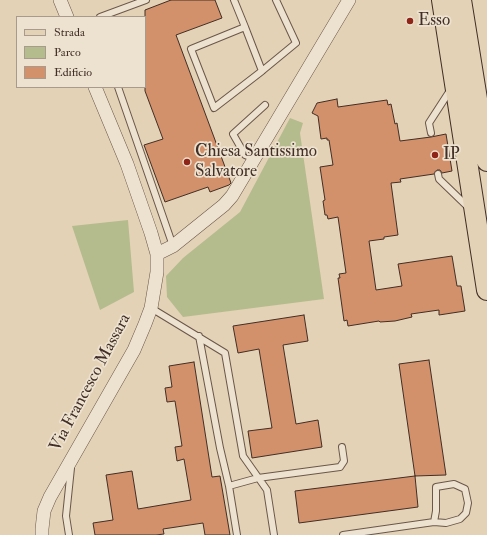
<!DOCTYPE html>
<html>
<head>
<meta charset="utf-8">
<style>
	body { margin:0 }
	#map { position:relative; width:487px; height:535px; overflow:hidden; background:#e4d2b6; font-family:"IM FELL Double Pica",serif }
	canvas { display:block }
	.legend { position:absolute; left:16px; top:16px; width:130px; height:72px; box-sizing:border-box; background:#ede2d0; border:1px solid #a89a8c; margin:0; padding:5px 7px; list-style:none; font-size:12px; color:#412e26 }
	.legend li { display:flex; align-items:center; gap:8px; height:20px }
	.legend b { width:20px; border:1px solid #a89a8c }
</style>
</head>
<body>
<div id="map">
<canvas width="487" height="535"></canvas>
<ul class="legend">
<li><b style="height:5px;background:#e4d2b6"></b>Strada</li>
<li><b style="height:11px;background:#b4bc8e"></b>Parco</li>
<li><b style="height:11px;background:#d2916b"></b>Edificio</li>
</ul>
</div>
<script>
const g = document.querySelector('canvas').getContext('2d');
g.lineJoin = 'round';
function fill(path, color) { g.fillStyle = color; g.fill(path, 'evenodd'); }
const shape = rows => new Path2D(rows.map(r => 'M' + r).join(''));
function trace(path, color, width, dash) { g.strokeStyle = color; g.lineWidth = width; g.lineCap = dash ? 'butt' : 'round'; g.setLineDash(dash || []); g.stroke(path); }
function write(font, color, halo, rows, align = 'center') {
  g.font = font + ' "IM FELL Double Pica",serif'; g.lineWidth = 3.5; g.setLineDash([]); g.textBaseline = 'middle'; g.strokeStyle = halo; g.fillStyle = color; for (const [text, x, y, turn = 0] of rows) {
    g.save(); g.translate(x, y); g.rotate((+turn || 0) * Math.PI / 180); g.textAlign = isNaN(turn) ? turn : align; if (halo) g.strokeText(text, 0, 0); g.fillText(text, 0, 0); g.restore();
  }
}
fill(shape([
	[290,118,303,123,300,133,324,299,183,317,167,297,166,276,183,258,240,212],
	[128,220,134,292,100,310,72,226]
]), '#b4bc8e');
const building = shape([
	[171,0,215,0,222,18,176,35,231,183,229,185,210,192,208,187,165,202,144,145,163,139,145,91,145,10,171,0],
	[337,99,338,107,387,100,388,105,391,104,395,124,397,123,400,141,431,137,446,134,452,171,442,173,440,170,437,170,434,174,400,179,401,182,391,183,398,235,384,237,384,239,369,241,376,290,402,286,398,264,452,256,457,286,461,286,465,311,439,315,439,310,411,314,412,317,395,321,380,322,379,321,348,326,347,320,344,321,338,278,340,278,339,274,346,273,338,217,328,219,327,215,325,215,323,201,325,200,320,167,333,165,329,140,327,140,327,138,321,139,318,116,312,113,317,103,337,99],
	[304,315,308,341,283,345,296,424,318,420,322,447,252,458,248,431,272,428,259,349,238,353,233,326,304,315],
	[429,360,446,475,415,476,399,364,429,360],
	[194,362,212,477,220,476,230,535,205,535,203,523,163,529,164,534,156,535,95,535,93,523,113,520,106,475,132,471,138,509,191,500,184,459,177,461,175,447,182,446,175,401,167,402,165,388,172,387,169,366,194,362],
	[415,476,418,507,299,523,295,491,415,476]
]);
fill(building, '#d2916b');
trace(building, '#412e26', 1);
const lane = shape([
	[234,0,245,27],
	[100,17,146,0],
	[262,71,245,27,191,49,214,108,262,71,296,43,276,0],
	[118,87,173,246],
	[431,133,429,123,451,89],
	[255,159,245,155,233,134,265,105],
	[438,174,439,179,468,207],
	[151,308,225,353,243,456,267,490,274,535],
	[199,336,220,448,229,486,237,535],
	[229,486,258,478,340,467,344,461,342,447],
	[69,535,66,516,71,468],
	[343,535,434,522,446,523,460,519,466,513,468,503,465,489,454,484,436,487,436,511,434,522]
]);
const street = shape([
	[60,0,67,17],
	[157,254,173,246,224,205,232,196,349,0],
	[42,535,42,529,44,511,50,497,134,350,145,324,151,308,157,272,157,254,151,233,127,164,95,87]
]);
const primary = shape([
	[442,0,487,290],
	[461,0,487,161]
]);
trace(lane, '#6a574a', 8);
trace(street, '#6a574a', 14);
trace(primary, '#412e26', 22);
trace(lane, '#ede2d0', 6);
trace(street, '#ede2d0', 13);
trace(primary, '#e4d2b6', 20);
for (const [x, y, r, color] of [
	[410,21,4,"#8f2418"],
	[435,155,4,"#8f2418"],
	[187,162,4,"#8f2418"]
]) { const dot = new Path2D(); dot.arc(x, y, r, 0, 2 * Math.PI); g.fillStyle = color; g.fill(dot); trace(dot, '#ede2d0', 1.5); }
write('17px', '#412e26', '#ede2d0', [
	["Esso",418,21],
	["Chiesa Santissimo",195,152],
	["Salvatore",195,172],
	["IP",443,155]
], 'left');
write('17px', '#412e26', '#ede2d0', [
	["Via Francesco Massara",91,383,-62]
]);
</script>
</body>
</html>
